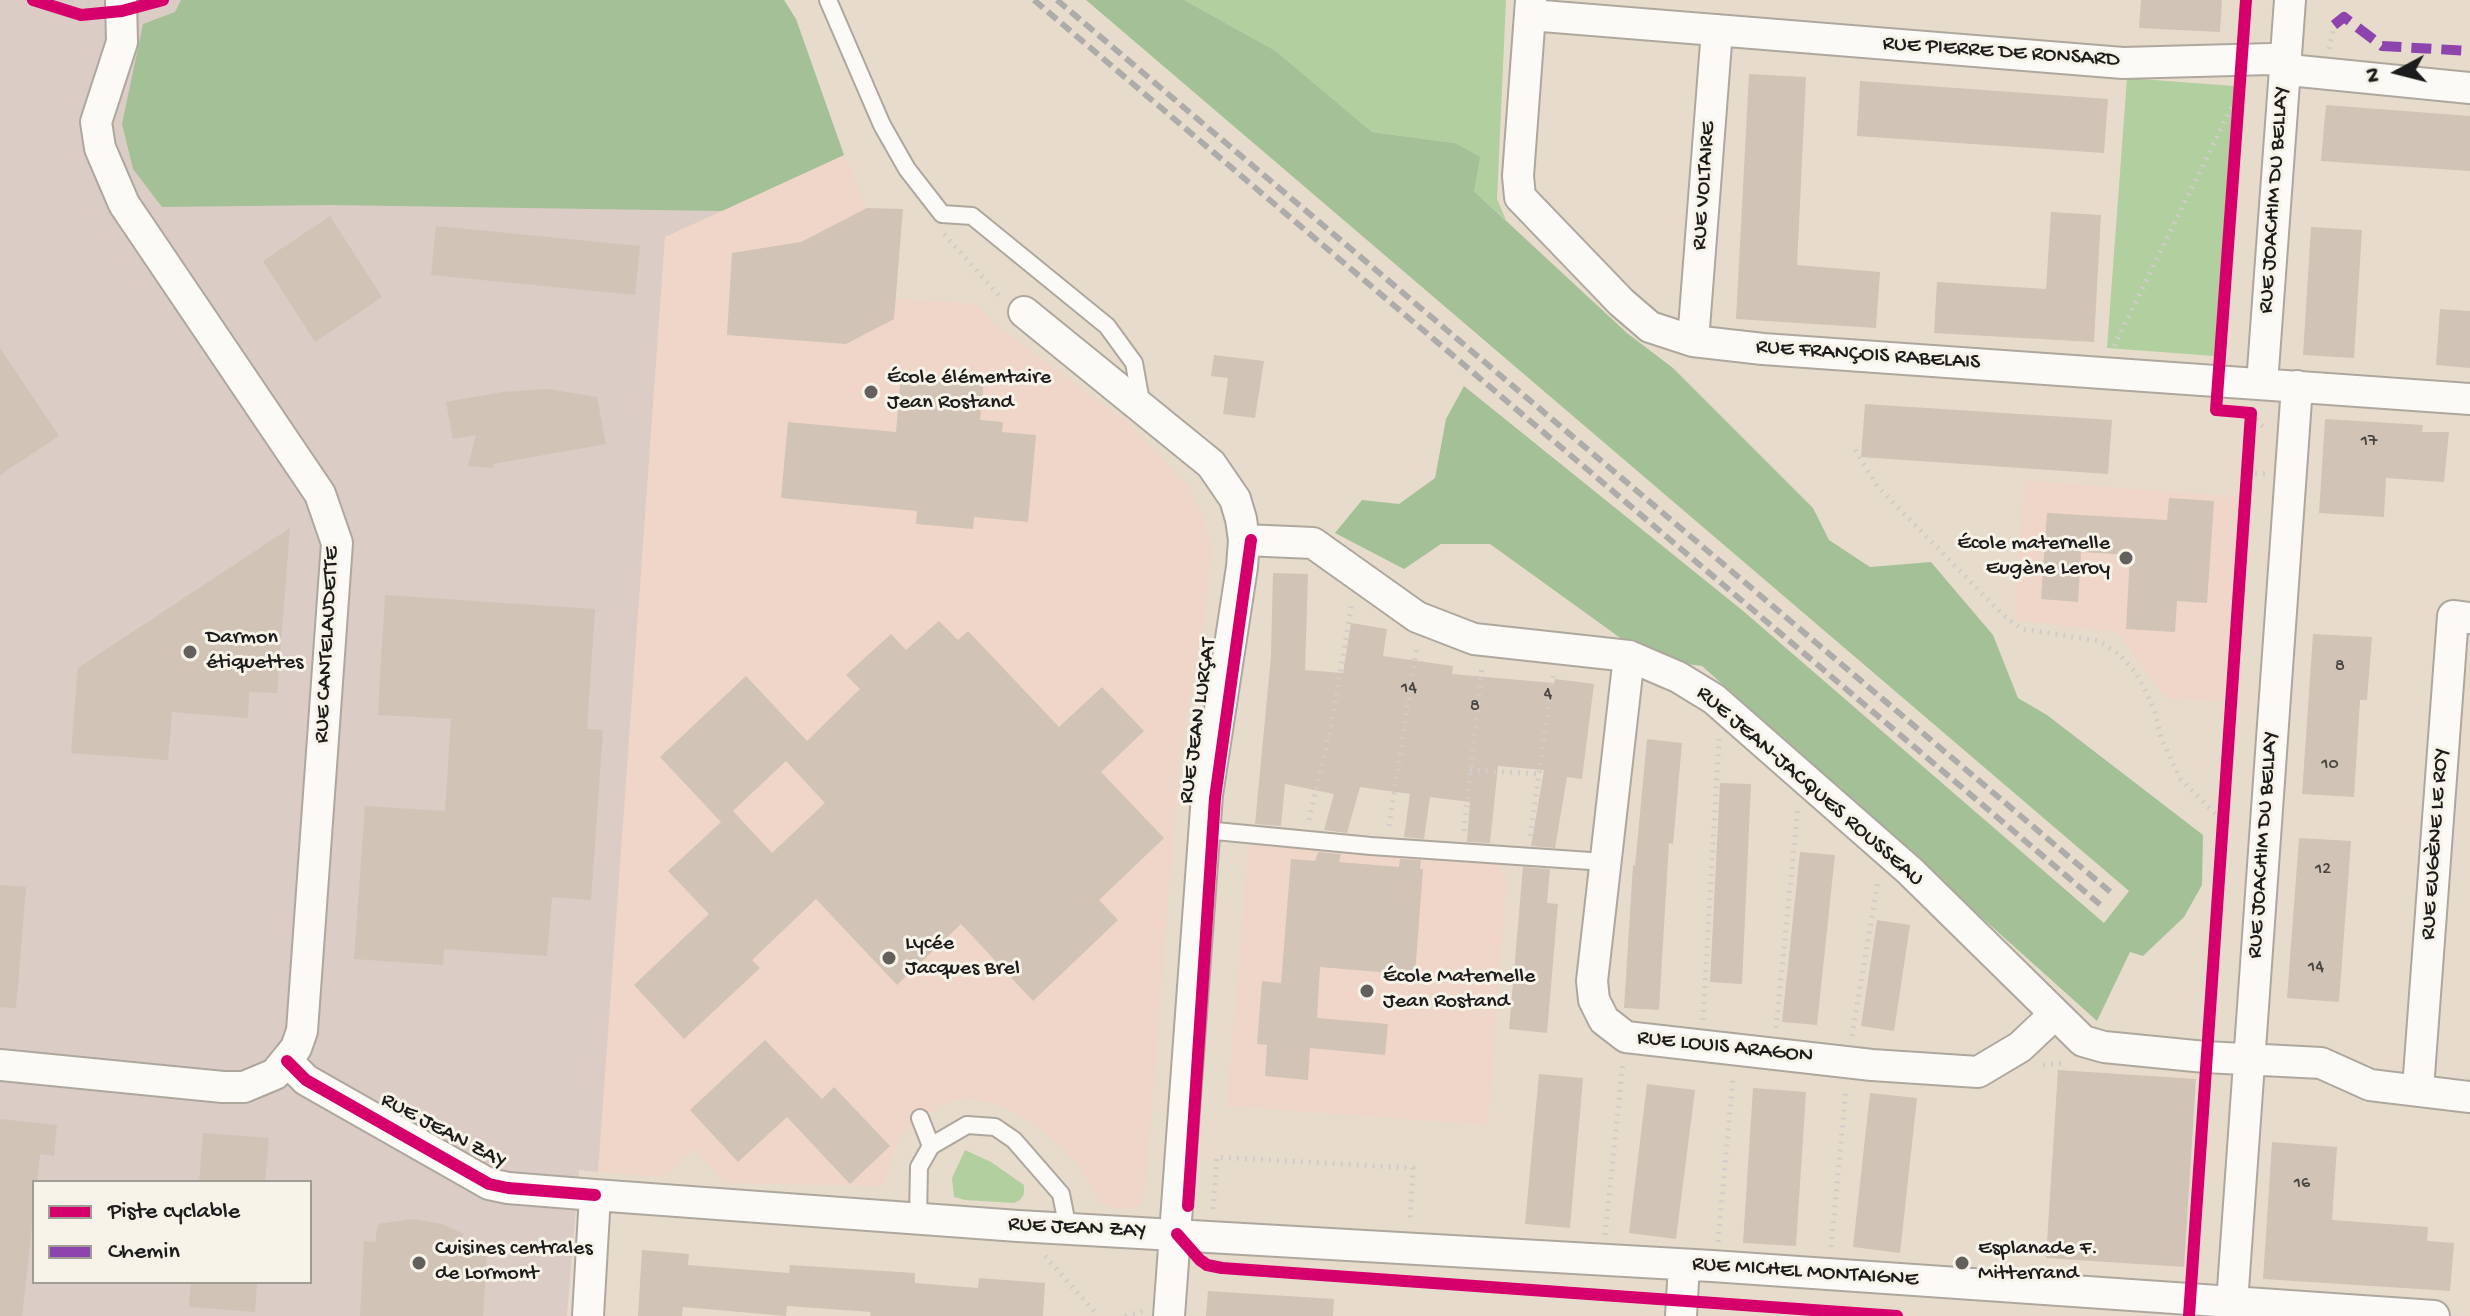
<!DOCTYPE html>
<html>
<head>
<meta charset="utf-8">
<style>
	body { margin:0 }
	#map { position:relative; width:2470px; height:1316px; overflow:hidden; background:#e7dccc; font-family:"Gochi Hand",sans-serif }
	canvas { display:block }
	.legend { position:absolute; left:32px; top:1180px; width:280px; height:104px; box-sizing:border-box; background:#f7f3e8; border:2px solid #9f9d96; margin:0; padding:10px 14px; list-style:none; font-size:24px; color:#1c1c1c }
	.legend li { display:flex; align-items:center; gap:16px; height:40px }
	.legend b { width:40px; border:2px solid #9f9d96 }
	.north { position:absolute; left:2358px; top:32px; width:80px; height:80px; -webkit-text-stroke:6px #f7f3e8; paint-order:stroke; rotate:263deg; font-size:22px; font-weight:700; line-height:32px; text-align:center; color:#1c1c1c }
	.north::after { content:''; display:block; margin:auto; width:28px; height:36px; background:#1c1c1c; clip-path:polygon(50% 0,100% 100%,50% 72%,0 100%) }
</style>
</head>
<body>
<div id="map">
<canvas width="2470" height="1316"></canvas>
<ul class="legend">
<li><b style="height:10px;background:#d6006c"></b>Piste cyclable</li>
<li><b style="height:10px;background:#8e44ad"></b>Chemin</li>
</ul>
<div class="north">N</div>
</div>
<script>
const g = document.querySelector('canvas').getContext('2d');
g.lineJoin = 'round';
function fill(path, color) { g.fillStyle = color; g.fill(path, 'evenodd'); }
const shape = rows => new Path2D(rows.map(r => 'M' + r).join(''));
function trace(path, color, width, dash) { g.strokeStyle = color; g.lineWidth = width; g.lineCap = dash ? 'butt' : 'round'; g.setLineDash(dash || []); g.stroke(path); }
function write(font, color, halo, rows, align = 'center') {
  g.font = font + ' "Gochi Hand",sans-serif'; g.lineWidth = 6; g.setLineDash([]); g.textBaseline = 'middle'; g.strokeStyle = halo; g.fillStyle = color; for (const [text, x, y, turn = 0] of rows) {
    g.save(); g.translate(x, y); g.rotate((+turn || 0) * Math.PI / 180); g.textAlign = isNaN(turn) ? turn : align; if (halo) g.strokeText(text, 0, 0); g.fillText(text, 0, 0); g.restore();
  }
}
fill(shape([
	[844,155,867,208,903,209,895,298,976,304,994,323,1126,421,1188,486,1201,513,1212,547,1207,598,1179,763,1145,1194,1140,1206,1127,1209,1111,1208,1100,1203,1078,1164,1039,1127,1004,1108,987,1102,965,1099,952,1101,920,1118,899,1139,883,1186,724,1183,694,1148,665,1177,598,1172,665,237],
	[2024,480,2239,497,2224,702,2166,698,2117,632,2014,620],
	[1249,838,1494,861,1507,877,1488,1125,1227,1106]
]), '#efd6c8');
fill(shape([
	[0,0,784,0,796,19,844,155,665,237,598,1172,579,1170,567,1316,0,1316],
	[34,1182,310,1182,310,1282,34,1282]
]), '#dbccc5');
fill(shape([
	[1184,0,1506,0,1497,199,1506,220,1474,191,1455,143,1372,132,1276,51],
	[2127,78,2234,86,2214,356,2107,348],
	[965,1150,991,1162,1024,1185,1024,1194,1020,1200,1014,1203,965,1200,954,1197,952,1178]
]), '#b2cf9f');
fill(shape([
	[181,0,784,0,796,19,844,155,722,211,330,205,162,207,133,169,122,124,143,24,175,12],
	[1086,0,1184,0,1276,51,1372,132,1455,143,1480,157,1474,191,1627,333,1673,368,1813,508,1829,540,1870,567,1931,562,1993,635,2018,698,2047,715,2203,835,2202,885,2184,917,2143,956,2130,952,2097,1021,1702,666,1665,661,1619,637,1490,544,1441,544,1404,569,1335,533,1362,500,1399,504,1435,478,1446,419,1464,386,1742,610,2104,923,2129,891]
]), '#a4c097');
fill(shape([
	[2141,0,2222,0,2220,32,2139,28],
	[1749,74,1806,77,1797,265,1880,272,1876,328,1736,319],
	[1860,81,2108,99,2104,153,1857,136],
	[2326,105,2470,116,2470,171,2321,161],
	[867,208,903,209,894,319,846,344,727,335,732,253,801,242],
	[2051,212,2101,215,2094,342,1934,333,1937,282,2046,289],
	[330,216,382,297,315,342,263,261],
	[436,226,640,246,635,295,431,275],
	[2311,227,2362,230,2354,358,2303,355],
	[2440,309,2470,311,2470,368,2436,365],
	[0,348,59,436,0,475],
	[1214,355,1264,361,1255,418,1223,414,1228,378,1211,376],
	[901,373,984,380,980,420,1003,422,1002,432,1036,435,1028,522,974,517,973,529,916,524,917,511,781,498,788,422,896,432],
	[548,389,597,397,606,444,493,464,494,468,468,466,476,435,453,439,446,402,502,392],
	[1865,404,2112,420,2108,474,1861,457],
	[2325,419,2423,425,2422,432,2449,432,2444,482,2386,478,2384,517,2319,513],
	[2169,498,2214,501,2207,603,2177,601,2175,632,2126,629,2130,555,2081,552,2078,602,2041,599,2047,513,2167,520],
	[290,528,277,693,249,692,248,718,172,712,168,760,71,753,78,668],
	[1273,573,1308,574,1305,670,1343,673,1351,623,1387,629,1383,656,1453,666,1452,674,1554,683,1555,679,1594,684,1582,779,1567,777,1555,848,1531,846,1544,770,1498,766,1490,843,1467,842,1470,802,1430,797,1424,839,1404,837,1410,794,1360,787,1347,833,1324,830,1334,794,1285,784,1281,826,1255,824,1271,656],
	[385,595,595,609,587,729,603,730,591,900,552,897,547,956,444,949,443,965,354,959,365,806,445,811,451,719,378,715],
	[939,621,958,640,968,631,1059,727,1102,687,1144,731,1101,772,1164,838,1099,900,1118,920,1033,1001,961,924,897,985,816,899,752,960,760,968,684,1039,634,985,709,914,668,871,733,811,772,853,825,803,786,761,721,822,660,757,746,676,807,741,860,689,846,675,891,634,906,650],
	[2313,634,2372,637,2367,700,2360,700,2354,797,2302,794],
	[1647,739,1682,743,1673,844,1669,843,1659,1010,1624,1008,1633,865,1635,866],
	[1720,783,1751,784,1742,984,1710,982],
	[2299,838,2351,841,2339,1002,2287,998],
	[1318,852,1341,854,1339,862,1399,867,1400,859,1421,860,1420,869,1423,869,1415,975,1320,967,1317,1018,1388,1024,1385,1055,1310,1048,1308,1080,1265,1076,1267,1045,1257,1044,1262,981,1281,983,1291,859,1315,861],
	[1800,852,1835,855,1817,1025,1782,1022],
	[1523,867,1550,869,1547,903,1558,904,1547,1033,1509,1029],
	[0,885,26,887,16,1008,0,1007],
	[1877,920,1910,925,1894,1031,1861,1026],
	[765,1040,822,1099,834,1087,890,1146,850,1184,787,1117,738,1162,690,1110],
	[2058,1070,2196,1079,2184,1267,2046,1258],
	[1539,1074,1583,1078,1570,1228,1525,1224],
	[1647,1084,1695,1090,1676,1239,1629,1233],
	[1753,1088,1806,1092,1796,1246,1743,1243],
	[1870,1093,1917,1098,1900,1253,1853,1247],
	[0,1119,57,1125,54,1156,40,1154,37,1182,34,1182,34,1207,22,1316,0,1316],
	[203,1133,269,1138,265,1182,199,1182],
	[2272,1142,2337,1147,2332,1220,2428,1227,2427,1241,2454,1243,2450,1291,2263,1279],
	[413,1219,442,1224,464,1234,453,1249,487,1251,483,1316,360,1316,364,1241,375,1242,378,1224],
	[642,1250,689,1254,688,1265,789,1273,790,1265,915,1273,915,1283,978,1288,979,1278,1045,1283,1043,1316,870,1316,871,1312,787,1306,786,1316,683,1307,682,1316,638,1316],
	[191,1282,257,1282,255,1312,189,1307],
	[1208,1291,1334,1299,1333,1316,1206,1316]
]), '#d1c3b5');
const service = shape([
	[828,0,882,125,907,169,942,214,972,216,1107,326,1134,363,1142,407],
	[1205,830,1371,846,1605,862],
	[920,1118,931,1146],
	[918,1219,919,1167,931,1146,967,1125,995,1127,1014,1140,1061,1194,1068,1229]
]);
const minor = shape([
	[1531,0,1518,176,1520,197,1621,302,1650,327,1693,341,1763,349,2470,399],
	[1530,15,2123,63,2271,59,2299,71,2470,88],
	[1024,312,1211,464,1235,499,1241,519,1244,540,1242,567,1207,795,1169,1316],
	[1693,341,1717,30],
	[2262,384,2290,0],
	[1244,540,1313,543,1417,617,1474,639,1629,656,1678,677,1714,699,1910,871,2083,1041,2104,1047,2205,1057,2321,1063,2370,1085,2470,1097],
	[1629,656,1592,981,1594,1000,1604,1020,1626,1037,1872,1065,1978,1072,2020,1047,2055,1014],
	[287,1061,306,1080,489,1184,508,1188,595,1195],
	[0,1065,223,1087,244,1087,275,1074,296,1048,302,1031,337,543,320,494,124,204,100,148,96,122,122,42,121,0],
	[2418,1089,2453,616,2470,618],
	[2232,1303,2297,386],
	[588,1316,595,1195,1018,1226,1712,1266,2434,1316],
	[1681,1316,1684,1265]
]);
trace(service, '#aea79d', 20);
trace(minor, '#aea79d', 34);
trace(shape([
	[72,0,96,5],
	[67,11,71,0],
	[2329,49,2334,25],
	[944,234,1001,298],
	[2114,346,2239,92],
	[2251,413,2266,430],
	[1855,450,1877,486,2004,616,2022,629,2099,641,2120,655,2135,672,2145,690,2155,712,2161,738,2181,780,2222,820],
	[2247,473,2266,474],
	[1470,770,1539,774],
	[1309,820,1331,726,1352,602],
	[1389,826,1417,646],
	[1464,831,1482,666],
	[1530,836,1553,676],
	[1703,1020,1719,739],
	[1776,1028,1798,807],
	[1852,1036,1878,880],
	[2043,1065,2064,1063],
	[1213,1209,1217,1157,1413,1168,1410,1220],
	[1605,1235,1623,1062],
	[1718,1242,1733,1077],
	[1831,1247,1846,1089],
	[1045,1256,1098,1316],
	[1125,1316,1144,1311]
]), '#d0cdc9', 5, [2, 6]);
trace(service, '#fbfaf7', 16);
trace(minor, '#fbfaf7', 30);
trace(shape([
	[1034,0,2103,907],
	[1057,0,2114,895]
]), '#aeacaa', 6, [12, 6]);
trace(shape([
	[2334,25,2344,17,2382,46,2470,51]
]), '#8e44ad', 10, [20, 10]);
trace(shape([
	[33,0,81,15,122,11,163,0],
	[287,1061,306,1080,489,1184,508,1188,595,1195],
	[1188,1206,1215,798,1251,540],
	[1177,1234,1200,1260,1207,1265,1222,1268,1897,1316],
	[2189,1316,2251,413,2216,410,2246,0]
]), '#d6006c', 12);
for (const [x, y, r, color] of [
	[871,392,8,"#635f5a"],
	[2126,558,8,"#635f5a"],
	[190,652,8,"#635f5a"],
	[889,958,8,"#635f5a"],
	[1367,991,8,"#635f5a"],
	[419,1263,8,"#635f5a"],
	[1962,1263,8,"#635f5a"]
]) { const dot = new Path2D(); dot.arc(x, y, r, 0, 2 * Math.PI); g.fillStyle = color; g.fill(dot); trace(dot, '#f7f3e8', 3); }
write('18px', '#494642', null, [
	["17",2369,442],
	["8",2340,667],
	["14",1409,689],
	["4",1548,695],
	["8",1475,707],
	["10",2330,765],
	["12",2323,870],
	["14",2316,968],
	["16",2302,1184]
]);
write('22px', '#1c1c1c', '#f7f3e8', [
	["RUE PIERRE DE RONSARD",2001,53,4],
	["RUE VOLTAIRE",1705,186,-86],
	["RUE JOACHIM DU BELLAY",2275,200,-86],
	["RUE FRANÇOIS RABELAIS",1868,356,4],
	["RUE CANTELAUDETTE",328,645,-87],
	["RUE JEAN LURÇAT",1199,721,-82],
	["RUE JEAN-JACQUES ROUSSEAU",1809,787,41],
	["RUE EUGÈNE LE ROY",2436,844,-86],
	["RUE JOACHIM DU BELLAY",2264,845,-86],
	["RUE LOUIS ARAGON",1725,1048,6],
	["RUE JEAN ZAY",443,1132,28],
	["RUE JEAN ZAY",1077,1229,3],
	["RUE MICHEL MONTAIGNE",1805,1273,4]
]);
write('22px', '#1c1c1c', '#f7f3e8', [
	["École élémentaire",887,379],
	["Jean Rostand",887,404],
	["École maternelle",2110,545,"right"],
	["Eugène Leroy",2110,570,"right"],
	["Darmon",206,639],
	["étiquettes",206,664],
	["Lycée",905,945],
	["Jacques Brel",905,970],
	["École Maternelle",1383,978],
	["Jean Rostand",1383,1003],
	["Cuisines centrales",435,1250],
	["de Lormont",435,1275],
	["Esplanade F.",1978,1250],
	["Mitterrand",1978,1275]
], 'left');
</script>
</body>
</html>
